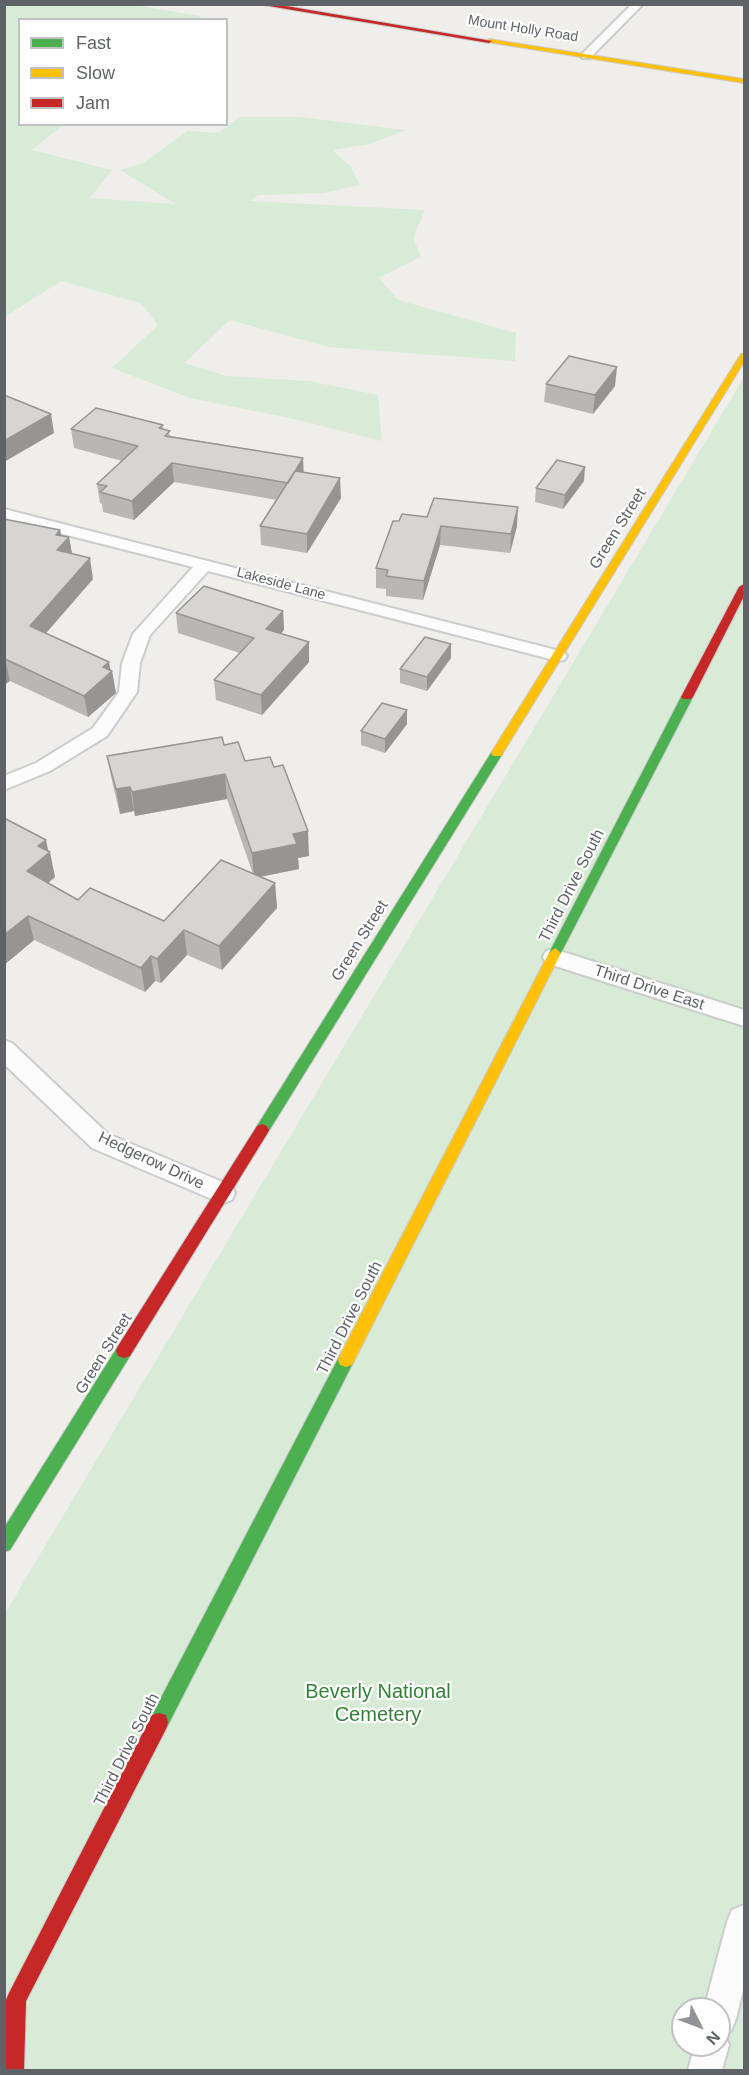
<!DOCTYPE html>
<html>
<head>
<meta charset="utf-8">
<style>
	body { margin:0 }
	#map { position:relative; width:749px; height:2075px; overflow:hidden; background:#efeeea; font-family:Helvetica,sans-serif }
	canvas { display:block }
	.frame { position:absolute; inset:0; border:6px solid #5f6368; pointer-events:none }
	.legend { position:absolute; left:18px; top:18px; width:210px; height:108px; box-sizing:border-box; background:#fff; border:2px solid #bfc1c3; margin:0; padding:8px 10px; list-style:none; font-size:18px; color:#5f6368 }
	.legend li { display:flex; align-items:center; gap:12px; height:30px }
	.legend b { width:30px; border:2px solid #bfc1c3 }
	.north { position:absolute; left:671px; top:1997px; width:60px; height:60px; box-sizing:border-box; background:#fff; border:2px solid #bfc1c3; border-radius:50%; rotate:132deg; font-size:16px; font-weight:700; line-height:24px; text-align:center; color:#5f6368 }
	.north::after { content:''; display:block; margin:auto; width:21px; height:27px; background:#919496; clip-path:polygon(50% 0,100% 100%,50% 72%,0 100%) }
</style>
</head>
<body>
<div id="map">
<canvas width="749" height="2075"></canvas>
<div class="frame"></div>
<ul class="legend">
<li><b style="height:8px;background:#4caf50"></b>Fast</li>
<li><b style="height:8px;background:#ffc107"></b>Slow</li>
<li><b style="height:8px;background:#c62828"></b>Jam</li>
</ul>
<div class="north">N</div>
</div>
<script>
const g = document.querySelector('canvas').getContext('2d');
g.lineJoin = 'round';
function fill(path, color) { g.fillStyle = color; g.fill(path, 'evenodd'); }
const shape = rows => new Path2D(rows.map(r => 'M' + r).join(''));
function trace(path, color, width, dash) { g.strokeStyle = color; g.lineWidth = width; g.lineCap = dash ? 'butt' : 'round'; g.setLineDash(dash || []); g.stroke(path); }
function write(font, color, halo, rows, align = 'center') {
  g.font = font + ' Helvetica,sans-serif'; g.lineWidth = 4.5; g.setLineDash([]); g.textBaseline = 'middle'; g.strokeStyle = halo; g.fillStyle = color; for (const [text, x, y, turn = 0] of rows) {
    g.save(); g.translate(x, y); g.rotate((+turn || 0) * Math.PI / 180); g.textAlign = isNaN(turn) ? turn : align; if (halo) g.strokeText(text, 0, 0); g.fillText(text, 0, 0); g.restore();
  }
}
fill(shape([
	[128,4,201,16,197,20,20,20,20,124,63,125,32,150,112,170,90,198,176,204,120,170,143,163,188,131,219,133,239,117,300,117,405,130,370,144,333,150,351,167,360,185,324,193,259,195,249,201,425,210,413,238,421,257,379,278,398,300,516,333,515,361,329,347,230,320,184,363,226,376,309,381,378,395,382,441,294,419,190,398,112,368,158,325,141,303,61,281,5,317,5,5],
	[744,377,744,2070,5,2070,5,1613],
	[683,2009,719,2009,719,2045,683,2045]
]), '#d8ebd6');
const street = shape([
	[632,4,643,4,590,58,582,58,582,54,632,4],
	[4,509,564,652,567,656,564,660,558,661,208,571,150,635,140,663,137,692,107,736,50,771,4,790,4,776,36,763,93,728,119,692,122,663,133,634,193,567,4,519,4,509],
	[554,949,744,1010,744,1026,546,963,543,957,546,951,554,949],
	[4,1040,12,1043,108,1134,232,1186,235,1193,232,1200,223,1203,214,1200,92,1148,4,1064,4,1040],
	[744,1905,744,1986,736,2019,731,2031,725,2034,729,2045,722,2070,688,2070,695,2045,719,2045,719,2009,704,2009,727,1922,732,1910,744,1905]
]);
const fast = shape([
	[687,694,693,697,561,953,555,958,550,956,549,953,681,697,687,694],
	[497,749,503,753,267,1134,257,1134,255,1130,257,1126,491,753,497,749],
	[124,1344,130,1346,132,1351,130,1356,10,1550,4,1552,4,1528,118,1346,124,1344],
	[346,1353,352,1355,354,1360,352,1365,166,1729,159,1731,152,1729,150,1722,152,1715,340,1355,346,1353]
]);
const slow = shape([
	[489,39,744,79,744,83,487,42,489,39],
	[741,354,744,354,744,362,501,756,493,756,491,753,741,354],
	[555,948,561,953,352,1365,346,1367,340,1365,338,1360,340,1355,549,953,555,948]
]);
const jam = shape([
	[257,4,274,4,492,41,489,43,257,4],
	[744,584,744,596,693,697,691,699,683,699,681,697,739,587,744,584],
	[262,1124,267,1126,269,1130,267,1134,130,1356,124,1358,118,1356,116,1351,118,1346,257,1126,262,1124],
	[159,1713,166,1715,168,1722,166,1729,26,2001,24,2070,4,2070,6,2000,9,1993,152,1715,159,1713]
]);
trace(street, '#cbcccc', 4);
trace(fast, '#cacacb', 2);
trace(slow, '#cacacb', 2);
trace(jam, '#cacacb', 2);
fill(street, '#fdfcfc');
fill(fast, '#4caf50');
fill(slow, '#ffc107');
fill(jam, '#c62828');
fill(shape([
	[546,384,615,386,593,414,544,402],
	[163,425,163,429,171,436,303,458,303,472,341,498,307,553,261,545,260,526,277,500,174,482,134,520,103,512,102,504,100,503,97,484,122,461,74,448,71,429],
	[584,481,563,509,535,502,536,488],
	[4,519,60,530,61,536,69,537,72,554,93,579,46,633,112,671,116,693,88,717,10,681,4,685],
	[393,521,517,526,510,553,440,545,423,600,386,596,386,589,376,588,376,568],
	[283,611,284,630,281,634,309,662,262,715,216,700,214,680,240,653,178,633,176,613],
	[451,658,427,691,400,683,400,669],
	[407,710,407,724,385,753,361,745,361,731],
	[224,745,245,761,309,856,298,858,299,869,260,877,275,883,277,908,222,970,187,955,161,983,155,981,145,992,34,940,4,965,4,818,48,851,55,877,48,883,78,900,164,921,253,874,227,799,135,816,134,811,120,814,112,781,107,756]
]), '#b8b7b5');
fill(shape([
	[617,367,615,386,593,414,595,395],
	[51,414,54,433,4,462,4,441],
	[303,458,304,477,288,483],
	[172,463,174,482,134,520,132,501],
	[585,467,584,481,563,509,565,495],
	[340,478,341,498,307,553,307,534],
	[518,507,517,526,510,553,511,534],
	[441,526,440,545,423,600,424,581],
	[60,530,63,544,69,537,73,559,57,550,56,535],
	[90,558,93,579,34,647,30,626],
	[283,611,284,630,267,648,266,629],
	[309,642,309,662,262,715,261,695],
	[451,644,451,658,427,691,427,677],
	[5,659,10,681,4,685,4,660],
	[109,662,111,673,112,671,116,693,88,717,84,696,103,667],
	[407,710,407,724,385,753,385,739],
	[225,774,227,799,135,816,132,792],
	[130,787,134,811,120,814,116,789],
	[308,831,309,856,298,858,299,869,254,878,252,853,293,834],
	[46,840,49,854,50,852,55,877,33,896,27,871,38,846],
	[275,883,277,908,222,970,219,946],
	[28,916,34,940,4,965,4,935],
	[184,930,187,955,161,983,157,959],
	[151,956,155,981,145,992,141,968]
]), '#969594');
const building = shape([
	[569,356,617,367,595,395,546,384,569,356],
	[4,395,51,414,4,441,4,395],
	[96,408,163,425,159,428,170,431,165,436,303,458,288,483,172,463,132,501,100,492,107,486,97,484,138,446,71,429,96,408],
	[557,460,585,467,565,495,536,488,557,460],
	[295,471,340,478,307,534,260,526,295,471],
	[434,498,518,507,511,534,441,526,424,581,386,576,388,570,376,568,393,521,399,521,402,514,427,517,434,498],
	[4,519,60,530,56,535,69,537,57,550,90,558,30,626,109,662,103,667,112,671,84,696,5,659,4,660,4,519],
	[204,586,283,611,266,629,309,642,261,695,214,680,254,638,176,613,204,586],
	[425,637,451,644,427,677,400,669,425,637],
	[382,703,407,710,385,739,361,731,382,703],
	[222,737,224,745,238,742,245,761,270,757,274,767,283,765,308,831,293,834,297,844,252,853,225,774,132,792,130,787,116,789,107,756,222,737],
	[4,818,46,840,38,846,50,852,27,871,78,900,90,888,164,921,221,860,275,883,219,946,184,930,157,959,151,956,141,968,28,916,4,935,4,818]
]);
fill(building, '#d6d5d3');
trace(building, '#969594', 1.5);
write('14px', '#5f6368', '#fff', [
	["Mount Holly Road",523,29,9],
	["Lakeside Lane",281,584,15]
]);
write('16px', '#5f6368', '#fff', [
	["Green Street",618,529,-58],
	["Third Drive South",572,886,-63],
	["Green Street",360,941,-58],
	["Third Drive East",649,988,18],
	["Hedgerow Drive",151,1161,25],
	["Third Drive South",350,1318,-63],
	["Green Street",104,1354,-58],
	["Third Drive South",127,1750,-63]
]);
write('20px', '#348238', '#fff', [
	["Beverly National",378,1692],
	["Cemetery",378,1715]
]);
</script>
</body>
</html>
